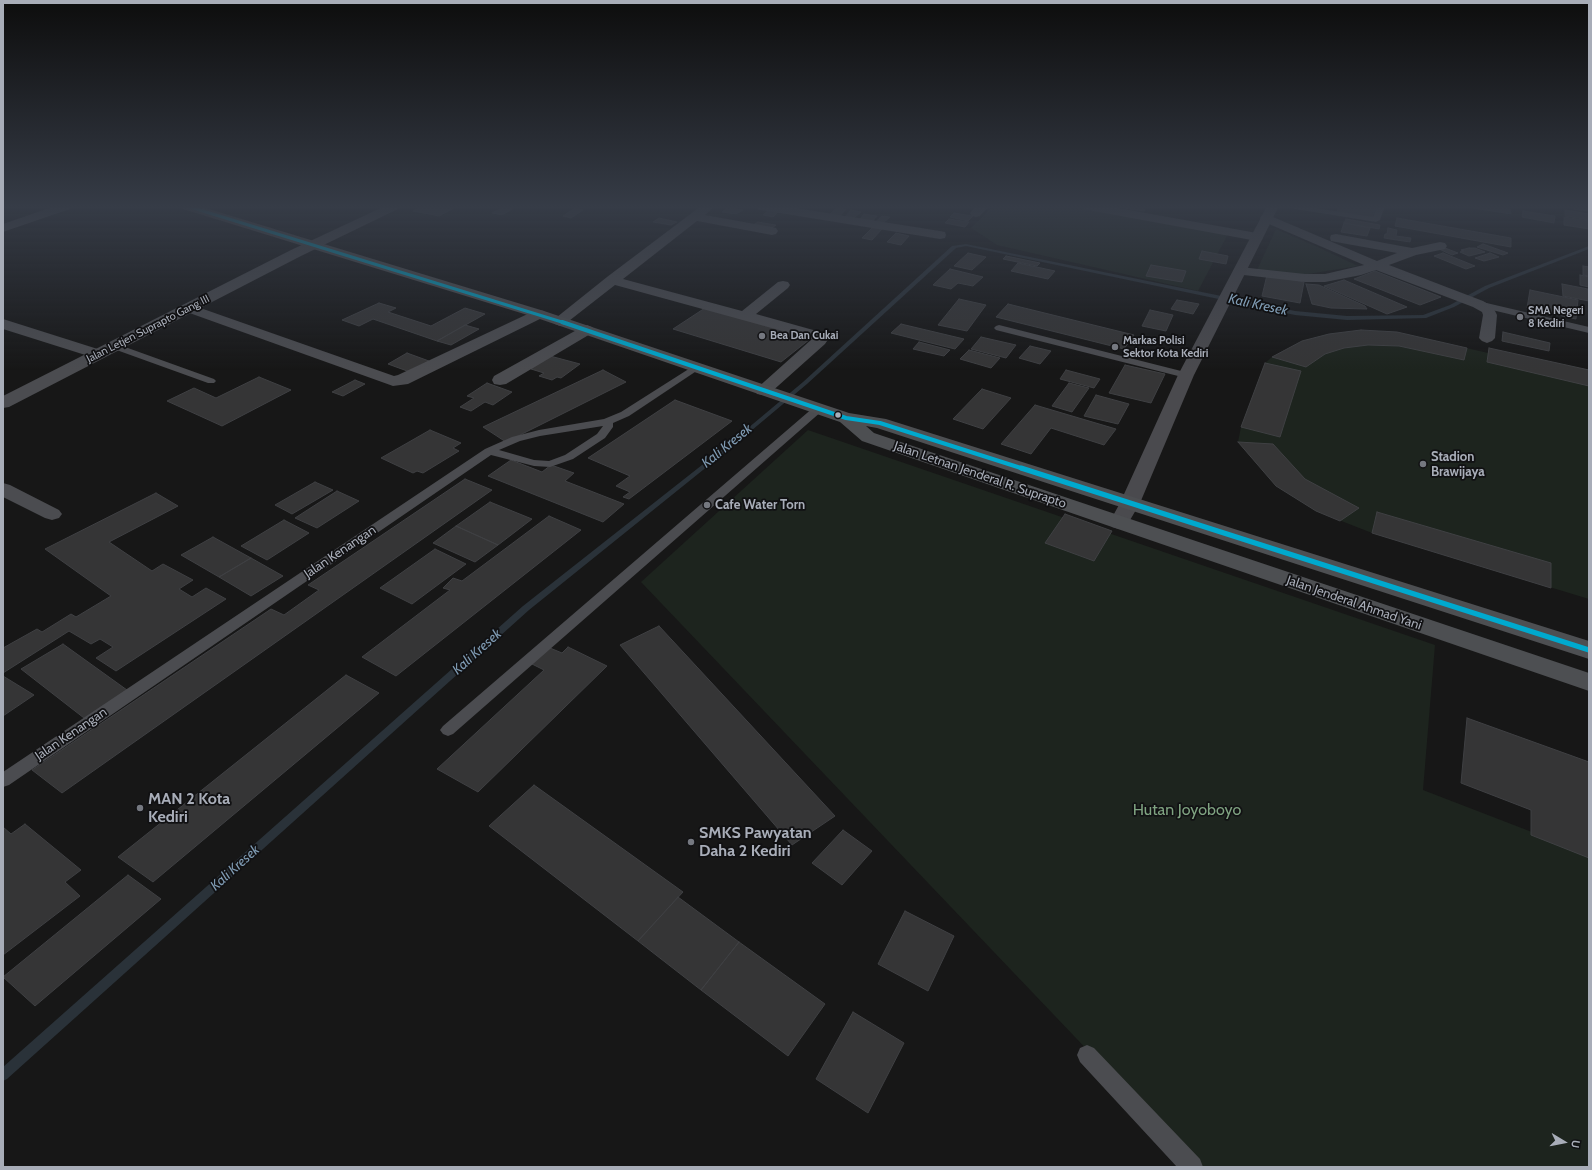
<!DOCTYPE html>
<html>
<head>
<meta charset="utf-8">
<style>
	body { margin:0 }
	#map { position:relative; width:1592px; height:1170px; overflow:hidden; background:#171717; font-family:Cabin,sans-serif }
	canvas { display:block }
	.frame { position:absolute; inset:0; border:4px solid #a8adb8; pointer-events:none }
	.north { position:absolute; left:1544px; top:1122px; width:40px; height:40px; -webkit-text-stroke:3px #111113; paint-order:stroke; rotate:100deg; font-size:11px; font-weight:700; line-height:16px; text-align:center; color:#a8adb8 }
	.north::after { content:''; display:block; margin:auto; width:14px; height:18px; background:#a8adb8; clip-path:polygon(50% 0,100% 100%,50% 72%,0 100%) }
</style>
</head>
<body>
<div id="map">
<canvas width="1592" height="1170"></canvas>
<div class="frame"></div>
<div class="north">U</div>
</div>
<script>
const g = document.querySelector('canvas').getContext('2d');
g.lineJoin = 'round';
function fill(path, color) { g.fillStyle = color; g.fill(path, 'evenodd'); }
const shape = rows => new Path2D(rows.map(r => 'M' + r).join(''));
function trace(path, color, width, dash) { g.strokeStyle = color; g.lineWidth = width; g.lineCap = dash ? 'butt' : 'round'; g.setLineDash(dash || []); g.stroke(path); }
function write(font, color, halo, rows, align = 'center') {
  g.font = font + ' Cabin,sans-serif'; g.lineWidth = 3.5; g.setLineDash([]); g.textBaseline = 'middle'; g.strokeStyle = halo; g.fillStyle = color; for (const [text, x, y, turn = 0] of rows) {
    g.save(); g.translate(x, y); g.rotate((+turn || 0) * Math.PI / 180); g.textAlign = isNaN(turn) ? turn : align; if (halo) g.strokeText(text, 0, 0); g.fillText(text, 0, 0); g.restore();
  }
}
fill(shape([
	[993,206,1077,206,1228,234,1198,291,997,245,971,228],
	[1276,229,1320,248,1358,266,1302,275,1257,270],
	[1361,330,1397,332,1488,353,1489,348,1589,370,1589,599,1372,533,1316,511,1276,486,1238,442,1241,427,1265,363,1272,357,1302,341,1329,334],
	[808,430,1435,645,1423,790,1589,854,1589,1167,1199,1167,641,582]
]), '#1d241e');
fill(shape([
	[966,244,1295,311,1347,316,1423,315,1450,305,1485,286,1589,246,1589,249,1489,288,1454,307,1426,318,1347,320,1295,315,966,246,956,248,807,384,739,441,529,610,7,1079,3,1081,3,1067,523,606,735,439,803,382,952,246,966,244]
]), '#2a3239');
const building = shape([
	[424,206,442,206,454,208,439,216,413,211,424,206],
	[1125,206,1147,206,1144,211,1124,208,1125,206],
	[1339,206,1376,206,1372,218,1337,212,1339,206],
	[1474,206,1491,206,1510,209,1511,214,1474,208,1474,206],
	[1574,206,1589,206,1589,211,1573,209,1574,206],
	[504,207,514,208,502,215,492,213,504,207],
	[729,207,743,210,736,214,722,212,729,207],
	[575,208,583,210,571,218,563,216,575,208],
	[837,208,846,209,839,217,829,215,837,208],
	[770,209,780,210,773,217,763,215,770,209],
	[851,210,861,212,853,219,844,218,851,210],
	[1565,210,1589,214,1589,220,1565,216,1565,210],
	[1523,211,1555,216,1554,223,1522,217,1523,211],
	[954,213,973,216,968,221,950,217,954,213],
	[864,214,877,216,872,222,859,220,864,214],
	[882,216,890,217,881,225,873,224,882,216],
	[1564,217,1589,221,1589,229,1564,225,1564,217],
	[659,218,677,222,671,225,653,222,659,218],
	[1397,218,1511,238,1511,247,1395,226,1397,218],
	[949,219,969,222,965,227,945,223,949,219],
	[1346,219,1380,225,1379,229,1344,223,1346,219],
	[758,222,776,225,769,230,751,226,758,222],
	[1344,223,1370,228,1367,236,1341,232,1344,223],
	[872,228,882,229,872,240,862,238,872,228],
	[1388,228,1397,230,1396,236,1411,238,1410,242,1384,238,1385,234,1387,234,1388,228],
	[896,233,909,236,901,245,887,242,896,233],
	[1483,244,1508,253,1503,255,1477,247,1483,244],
	[1445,248,1458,253,1452,255,1439,249,1445,248],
	[1469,248,1475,248,1485,252,1469,256,1460,252,1464,251,1461,250,1469,248],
	[1202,251,1228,256,1226,264,1199,259,1202,251],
	[968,253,986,257,972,270,954,266,968,253],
	[1443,253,1475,266,1466,269,1434,256,1443,253],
	[1490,253,1499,257,1484,261,1475,258,1490,253],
	[1006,256,1040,263,1037,266,1003,259,1006,256],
	[1018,263,1055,271,1048,279,1011,271,1018,263],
	[1151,265,1186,271,1182,282,1146,276,1151,265],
	[1583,266,1589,267,1589,276,1583,275,1583,266],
	[950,269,983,277,973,286,958,283,951,289,933,285,950,269],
	[1375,271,1441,297,1420,305,1354,279,1375,271],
	[1267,275,1304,282,1300,303,1262,296,1267,275],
	[1580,275,1589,277,1589,287,1580,285,1580,275],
	[1344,280,1407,307,1387,314,1324,286,1344,280],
	[1306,284,1319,285,1365,306,1367,309,1331,308,1312,304,1306,284],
	[1562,284,1588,289,1589,301,1563,296,1562,284],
	[1530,290,1578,300,1576,319,1527,308,1530,290],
	[959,299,986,305,967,331,938,325,959,299],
	[1177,300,1199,304,1193,314,1171,309,1177,300],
	[379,303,396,308,388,312,431,326,465,308,485,314,437,341,373,319,359,326,342,320,379,303],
	[1008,304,1134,335,1124,349,996,317,1008,304],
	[705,308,810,339,781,362,673,329,705,308],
	[1150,310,1173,315,1166,331,1142,326,1150,310],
	[901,324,964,339,955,349,891,333,901,324],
	[465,325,479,329,451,345,437,341,465,325],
	[1361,330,1397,332,1467,348,1464,360,1399,346,1368,345,1344,348,1325,354,1306,367,1272,357,1302,341,1329,334,1361,330],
	[1503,332,1550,343,1549,351,1502,341,1503,332],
	[981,337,1016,345,1006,358,971,349,981,337],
	[919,342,950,350,944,356,913,349,919,342],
	[1030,346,1051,351,1040,364,1019,358,1030,346],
	[1489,348,1589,370,1589,386,1487,362,1489,348],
	[969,350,1000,358,991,368,960,359,969,350],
	[407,353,429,361,410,372,388,364,407,353],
	[550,356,580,364,561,378,557,377,552,380,539,376,544,373,531,369,550,356],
	[1265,363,1301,371,1280,437,1241,427,1265,363],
	[1125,365,1165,374,1151,403,1109,393,1125,365],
	[603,370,626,382,506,442,483,427,603,370],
	[1066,370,1100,379,1094,388,1060,379,1066,370],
	[259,377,291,390,222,426,167,401,194,388,216,398,259,377],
	[355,380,365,384,343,396,332,392,355,380],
	[487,383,512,392,493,405,485,402,471,411,460,407,474,398,467,396,487,383],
	[1069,383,1089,388,1072,412,1052,406,1069,383],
	[982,389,1011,398,983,429,953,419,982,389],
	[1096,395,1129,404,1118,424,1084,416,1096,395],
	[675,400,732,421,629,499,623,497,630,492,616,486,630,476,588,458,675,400],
	[1035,405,1116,429,1104,445,1051,428,1031,454,1001,444,1035,405],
	[430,430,461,443,453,448,459,451,423,473,417,471,413,473,381,458,430,430],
	[1238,442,1273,444,1305,479,1359,508,1340,521,1316,511,1276,486,1238,442],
	[511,460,542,472,551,465,574,473,565,481,624,504,603,522,488,476,511,460],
	[465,479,492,490,62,793,32,770,271,609,284,615,319,590,308,585,465,479],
	[315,482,333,490,292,514,275,505,315,482],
	[337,491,359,501,317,528,295,518,337,491],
	[156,493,178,506,109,542,152,571,163,564,193,580,179,589,192,597,206,588,226,599,116,671,96,658,113,647,100,639,91,644,69,631,3,673,3,648,37,629,42,632,71,614,76,617,111,596,45,549,156,493],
	[490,502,532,519,498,545,456,526,490,502],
	[1377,512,1551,563,1551,588,1372,533,1377,512],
	[1065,514,1112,531,1094,561,1045,543,1065,514],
	[549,516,581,530,396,676,362,657,450,590,443,588,453,578,462,581,549,516],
	[284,520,309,533,267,560,241,546,284,520],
	[456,526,498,545,475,562,433,543,456,526],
	[213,537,251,558,219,577,181,555,213,537],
	[435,549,466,564,412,604,380,588,435,549],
	[251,558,283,576,251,596,219,577,251,558],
	[659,626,835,816,792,845,620,645,659,626],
	[63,644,127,690,84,718,21,669,63,644],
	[568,647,607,666,478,792,437,769,544,670,532,664,550,648,562,653,568,647],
	[346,675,379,693,153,882,118,857,346,675],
	[3,676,34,695,3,716,3,676],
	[1467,718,1589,762,1589,858,1531,835,1531,810,1461,783,1467,718],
	[534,785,683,892,638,941,489,826,534,785],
	[25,824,81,870,65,882,80,896,3,955,3,827,11,834,25,824],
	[843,830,872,851,842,885,812,863,843,830],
	[128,875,161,899,35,1006,3,977,128,875],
	[678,897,739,942,701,990,638,941,678,897],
	[905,911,954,936,928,991,878,964,905,911],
	[739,942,825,1004,788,1056,701,990,739,942],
	[853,1012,904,1043,868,1113,816,1079,853,1012]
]);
fill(building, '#353536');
trace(building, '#3f4043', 1);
fill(shape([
	[1285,206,1302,206,1373,217,1377,206,1385,206,1380,220,1376,222,1289,208,1285,206],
	[1478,301,1589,327,1589,333,1475,306,1474,304,1478,301],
	[999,325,1189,373,1191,375,1186,378,996,330,994,328,996,326,999,325],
	[114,343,214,379,216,381,214,383,208,383,111,348,109,346,111,344,114,343],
	[695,365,700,368,698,370,629,416,613,423,613,427,605,438,573,459,550,467,534,466,491,455,9,785,3,787,3,772,485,449,512,437,539,430,604,419,621,412,695,365],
	[603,426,597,434,565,455,549,461,534,460,499,450,520,441,540,436,603,426],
	[818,406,823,409,822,411,453,734,448,736,443,734,440,730,443,726,814,407,818,406],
	[1087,1045,1094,1048,1200,1159,1203,1167,1177,1167,1080,1062,1077,1055,1080,1048,1087,1045]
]), '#4b4c50');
fill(shape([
	[55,206,72,206,70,209,3,232,3,224,55,206],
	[701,206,715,206,705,215,772,227,776,228,778,231,776,234,772,235,697,221,623,279,742,311,778,282,783,281,788,282,790,285,788,288,756,314,824,333,829,338,825,344,769,394,763,395,757,394,755,390,812,339,615,285,565,324,560,326,555,324,552,321,607,277,701,206],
	[755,206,783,206,940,231,945,232,946,235,945,238,940,239,761,210,757,209,755,206],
	[976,206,989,206,980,216,976,217,972,216,970,213,976,206],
	[1082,206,1107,206,1257,233,1262,234,1263,237,1262,240,1257,241,1088,210,1084,209,1082,206],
	[1266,214,1377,261,1397,253,1336,242,1331,241,1330,238,1331,235,1336,234,1412,248,1440,242,1445,243,1447,246,1445,249,1416,255,1389,265,1483,301,1493,307,1497,315,1495,338,1492,341,1487,343,1482,341,1479,338,1483,315,1482,312,1473,307,1376,270,1361,275,1325,282,1305,282,1235,274,1233,271,1235,268,1240,267,1305,274,1325,274,1364,265,1262,221,1260,218,1262,215,1266,214],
	[189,304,394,376,398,375,534,311,539,310,544,311,546,314,544,317,408,384,393,386,184,311,182,308,184,305,189,304],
	[3,319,104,351,106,354,104,357,98,359,3,329,3,319],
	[587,325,592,327,595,330,592,333,506,384,500,385,494,384,492,380,494,376,582,327,587,325],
	[3,483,10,485,59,510,62,514,59,518,52,520,45,518,3,497,3,483]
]), '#4b4c50');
fill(shape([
	[385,206,400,206,398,209,301,256,9,407,3,408,3,396,291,250,385,206]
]), '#4b4c50');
fill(shape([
	[1267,206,1279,206,1194,375,1140,503,1126,527,1119,529,1112,527,1109,523,1120,503,1178,375,1267,206]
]), '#4a4a4e');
fill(shape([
	[181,206,199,206,544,311,849,413,886,419,1589,641,1589,659,877,428,866,426,874,433,1589,673,1589,691,862,441,840,422,534,317,183,209,181,206]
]), '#4d4f52');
trace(shape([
	[187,206,565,323]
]), '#00a9ce', 3);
trace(shape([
	[562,322,846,418,880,423,1024,469]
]), '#00a9ce', 4);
trace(shape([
	[1021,468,1589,650]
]), '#00a9ce', 5);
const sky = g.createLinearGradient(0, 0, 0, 370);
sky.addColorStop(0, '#0d0d0d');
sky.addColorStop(0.56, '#363c47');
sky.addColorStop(1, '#363c4700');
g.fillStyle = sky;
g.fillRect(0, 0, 1592, 370);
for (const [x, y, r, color] of [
	[1520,317,4,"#757880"],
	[762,336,4,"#757880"],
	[1115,347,4,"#757880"],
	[838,415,3.5,"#a8adb8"],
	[1423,464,4,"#757880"],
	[707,505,4,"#757880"],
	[140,808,4,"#757880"],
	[691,842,4,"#757880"]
]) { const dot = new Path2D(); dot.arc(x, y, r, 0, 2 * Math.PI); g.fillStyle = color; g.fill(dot); trace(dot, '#111113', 1.5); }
write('bold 11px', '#a8adb8', '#111113', [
	["SMA Negeri",1528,311],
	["8 Kediri",1528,324],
	["Bea Dan Cukai",770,336],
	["Markas Polisi",1123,341],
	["Sektor Kota Kediri",1123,354]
], 'left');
write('11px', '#a8adb8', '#111113', [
	["Jalan Letjen Suprapto Gang III",148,329,-27]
]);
write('bold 13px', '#a8adb8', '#111113', [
	["Stadion",1431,457],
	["Brawijaya",1431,472],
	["Cafe Water Torn",715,505]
], 'left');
write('13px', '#a8adb8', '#111113', [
	["Jalan Letnan Jenderal R. Suprapto",980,475,19],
	["Jalan Kenangan",340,552,-34],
	["Jalan Jenderal Ahmad Yani",1354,603,19],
	["Jalan Kenangan",71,734,-34]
]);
write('italic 14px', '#7f9bb3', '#111113', [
	["Kali Kresek",1258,305,12],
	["Kali Kresek",727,446,-39],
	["Kali Kresek",477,652,-42],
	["Kali Kresek",235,868,-42]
]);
write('bold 16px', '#a8adb8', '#111113', [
	["MAN 2 Kota",148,799],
	["Kediri",148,817],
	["SMKS Pawyatan",699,833],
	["Daha 2 Kediri",699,851]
], 'left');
write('16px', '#7fa381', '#111113', [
	["Hutan Joyoboyo",1187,810]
]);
</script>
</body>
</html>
